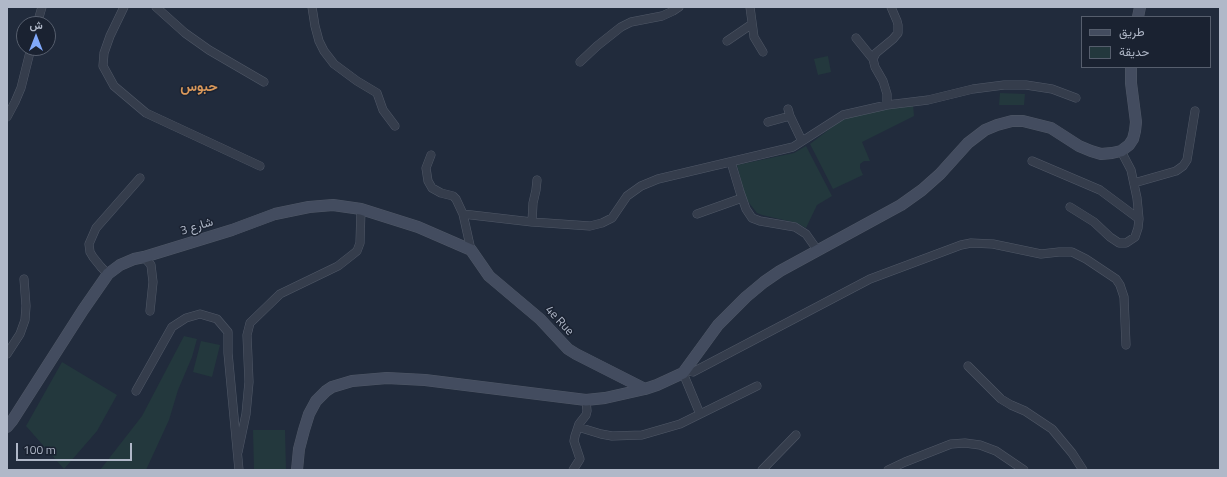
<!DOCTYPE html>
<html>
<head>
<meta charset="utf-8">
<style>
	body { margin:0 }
	#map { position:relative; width:1227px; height:477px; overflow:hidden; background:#212b3c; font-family:"Titillium Web",Vazirmatn,sans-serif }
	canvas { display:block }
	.frame { position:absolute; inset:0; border:8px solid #b0b8c8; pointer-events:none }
	.legend { position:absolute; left:1081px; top:16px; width:130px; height:52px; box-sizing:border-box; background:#1a2231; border:1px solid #565e6d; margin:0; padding:5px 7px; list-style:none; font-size:12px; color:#b0b8c8 }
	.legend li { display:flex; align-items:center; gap:8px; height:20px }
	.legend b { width:20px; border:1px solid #565e6d }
	.north { position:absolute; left:16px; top:16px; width:40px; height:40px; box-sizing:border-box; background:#1a2231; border:1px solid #565e6d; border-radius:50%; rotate:0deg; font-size:11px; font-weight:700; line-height:16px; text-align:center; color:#b0b8c8 }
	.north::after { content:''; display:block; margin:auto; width:14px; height:18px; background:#80a9fc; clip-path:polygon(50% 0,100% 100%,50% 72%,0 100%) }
	.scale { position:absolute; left:16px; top:443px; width:116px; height:18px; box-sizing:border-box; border:2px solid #b0b8c8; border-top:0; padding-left:5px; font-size:12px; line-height:14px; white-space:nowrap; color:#b0b8c8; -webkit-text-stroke:3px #1a2231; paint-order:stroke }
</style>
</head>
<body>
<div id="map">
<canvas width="1227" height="477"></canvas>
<div class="frame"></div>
<ul class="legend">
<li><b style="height:5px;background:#434c5f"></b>طريق</li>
<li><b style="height:11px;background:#23383d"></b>حديقة</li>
</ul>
<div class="north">ش</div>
<div class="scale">100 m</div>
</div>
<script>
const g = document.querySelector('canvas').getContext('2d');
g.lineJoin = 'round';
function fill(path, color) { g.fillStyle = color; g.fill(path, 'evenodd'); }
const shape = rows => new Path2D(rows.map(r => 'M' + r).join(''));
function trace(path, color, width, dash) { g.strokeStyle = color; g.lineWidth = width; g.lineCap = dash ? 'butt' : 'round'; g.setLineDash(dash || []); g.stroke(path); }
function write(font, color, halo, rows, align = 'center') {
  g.font = font + ' "Titillium Web",Vazirmatn,sans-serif'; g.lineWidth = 3; g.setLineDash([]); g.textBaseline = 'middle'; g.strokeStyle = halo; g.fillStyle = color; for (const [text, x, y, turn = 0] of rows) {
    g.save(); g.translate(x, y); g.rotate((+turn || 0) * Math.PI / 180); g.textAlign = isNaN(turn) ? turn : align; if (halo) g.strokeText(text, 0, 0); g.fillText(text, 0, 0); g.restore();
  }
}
fill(shape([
	[828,56,831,72,818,75,814,59],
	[1000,93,1025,94,1024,105,999,105],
	[913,104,914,116,862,142,870,161,864,161,860,164,860,168,863,175,833,189,810,144,840,121,881,107],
	[806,146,832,196,817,205,806,228,797,223,762,215,757,213,746,199,737,165,794,153],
	[184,336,197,339,192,357,178,390,169,420,146,470,100,470,142,416],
	[201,341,220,345,212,377,193,372],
	[62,362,117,395,97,431,64,469,26,426],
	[253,430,285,430,286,470,254,470]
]), '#23383d');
const street = shape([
	[124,7,110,36,104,53,103,66,114,86,146,113,260,166],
	[156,7,185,33,209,50,264,82],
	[312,7,315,26,319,41,324,51,334,64,357,81,377,93,383,110,395,126],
	[750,7,754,37,763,52],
	[37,24,42,7],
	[856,38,873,59],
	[727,41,752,24],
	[580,62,597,46,621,27,631,22,662,16,673,11,679,7],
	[887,105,887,94,883,81,875,67,873,59,876,53,893,39,898,33,898,25,897,21,891,7],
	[788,109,790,116,802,141],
	[7,117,15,102,21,88,31,48],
	[768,122,790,116],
	[431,155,426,168,428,181,432,188,441,193,453,196,456,199,463,214],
	[1032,161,1100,190,1139,219],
	[731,162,740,192,746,209,752,218,760,221,795,227,806,234,818,251],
	[1134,183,1176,171,1183,166,1187,160,1195,111],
	[1070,207,1094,222,1110,237,1119,243,1126,243,1135,237,1138,228,1139,219,1137,198,1131,170,1121,151],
	[697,214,742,198],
	[532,222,533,203,536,190,537,180],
	[471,250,463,214,532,222,590,226,602,223,612,218,627,196,641,186,658,179,793,147,843,115,887,105,928,100,973,89,1004,85,1026,85,1052,89,1076,98],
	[144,257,151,265,153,282,150,311],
	[108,274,101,267,93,257,90,252,89,244,96,228,140,178],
	[7,354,20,334,25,320,26,306,24,279],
	[968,366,1001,399,1011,405,1025,411,1052,429,1072,453,1083,470],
	[685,370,693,372,870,279,961,245,971,243,993,244,1041,254,1059,252,1072,252,1086,259,1116,279,1120,285,1124,297,1126,345],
	[683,373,700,414],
	[136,391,172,327,186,318,200,314,217,319,228,332,228,353,239,470],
	[578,427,601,434,612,436,642,435,680,424,757,386],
	[238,452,246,414,249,382,247,335,250,323,280,294,338,266,352,255,357,251,360,243,361,209],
	[573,470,580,459,574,441,575,436,579,424,586,415,587,411,586,400],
	[762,470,796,435],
	[888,470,905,462,951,444,965,443,980,445,996,451,1024,470]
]);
const secondary = shape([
	[1138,17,1140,7],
	[7,427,12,421,83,310,108,274,120,265,134,259,144,257,232,230,275,214,309,207,333,205,361,209,418,227,471,250,489,276,540,319,568,349,576,354,645,389],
	[297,470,299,449,304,430,309,414,316,401,326,391,332,387,352,381,387,378,425,380,586,400,605,398,645,389,657,385,683,373,718,325,746,297,764,282,780,271,901,205,922,190,940,174,968,143,985,130,997,125,1012,121,1023,121,1051,128,1079,146,1091,151,1101,154,1112,153,1121,151,1129,145,1133,139,1135,131,1136,122,1131,83,1131,67]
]);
trace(street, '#505867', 9);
trace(secondary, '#505867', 12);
trace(street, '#353d4c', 8);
trace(secondary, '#434c5f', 11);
write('12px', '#b0b8c8', '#1a2231', [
	["شارع 3",197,227,-17],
	["4e Rue",559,321,47]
]);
write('bold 14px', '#d9985a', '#1a2231', [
	["حبوس",199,88]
]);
</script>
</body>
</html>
